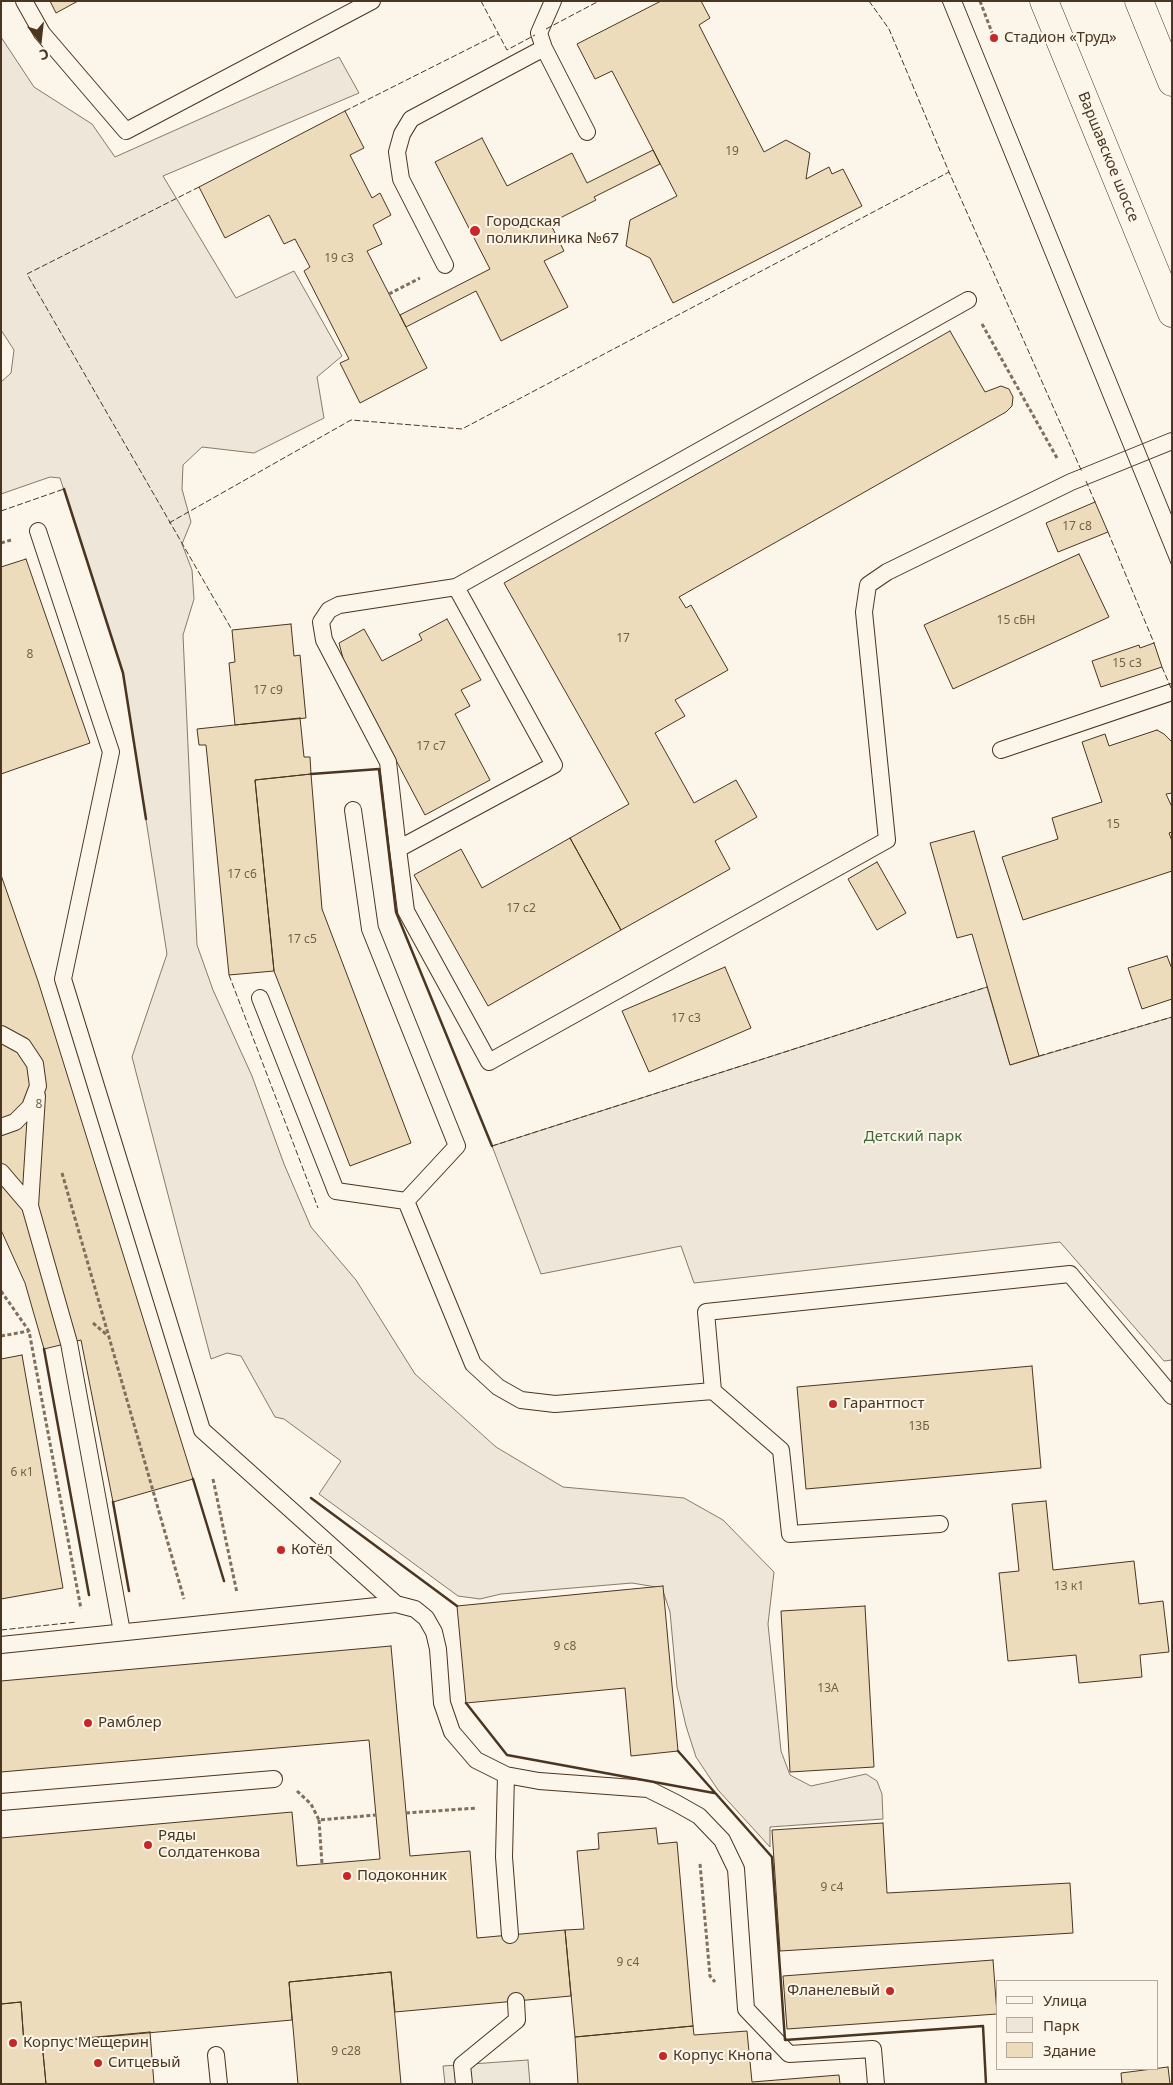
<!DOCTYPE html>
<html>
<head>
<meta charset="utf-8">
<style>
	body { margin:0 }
	#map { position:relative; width:1173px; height:2085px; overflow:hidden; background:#fbf6e9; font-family:"Noto Sans",sans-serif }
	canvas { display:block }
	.frame { position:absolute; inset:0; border:2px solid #4a3520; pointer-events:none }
	.legend { position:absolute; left:996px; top:1980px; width:162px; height:90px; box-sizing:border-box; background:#fbf6e9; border:1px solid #b4a999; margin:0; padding:6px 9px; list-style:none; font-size:15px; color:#4a3520 }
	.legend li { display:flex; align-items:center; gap:10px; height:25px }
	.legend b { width:25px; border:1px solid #b4a999 }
	.north { position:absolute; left:15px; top:15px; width:50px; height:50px; -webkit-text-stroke:4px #fbf6e9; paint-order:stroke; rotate:164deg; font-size:14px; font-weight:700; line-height:20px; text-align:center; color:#4a3520 }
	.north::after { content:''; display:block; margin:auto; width:18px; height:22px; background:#4a3520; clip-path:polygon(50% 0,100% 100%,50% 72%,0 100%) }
</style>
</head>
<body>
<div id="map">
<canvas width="1173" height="2085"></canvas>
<div class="frame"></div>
<ul class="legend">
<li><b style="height:6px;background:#fbf6e9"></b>Улица</li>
<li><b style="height:14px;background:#ede6d9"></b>Парк</li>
<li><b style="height:14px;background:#ecdcbc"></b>Здание</li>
</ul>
<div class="north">С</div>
</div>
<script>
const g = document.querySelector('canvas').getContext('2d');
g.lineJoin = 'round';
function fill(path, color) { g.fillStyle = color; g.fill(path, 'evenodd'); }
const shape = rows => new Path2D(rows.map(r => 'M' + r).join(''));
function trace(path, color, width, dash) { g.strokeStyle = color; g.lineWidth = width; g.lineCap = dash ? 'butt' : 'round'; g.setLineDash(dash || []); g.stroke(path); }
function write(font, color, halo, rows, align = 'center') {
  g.font = font + ' "Noto Sans",sans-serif'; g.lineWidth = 4; g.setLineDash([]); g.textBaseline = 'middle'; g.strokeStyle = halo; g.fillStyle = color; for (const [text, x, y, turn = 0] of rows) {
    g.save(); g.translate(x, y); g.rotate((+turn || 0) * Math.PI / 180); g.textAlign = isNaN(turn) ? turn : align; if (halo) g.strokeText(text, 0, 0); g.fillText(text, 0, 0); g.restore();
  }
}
const green = shape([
	[1,37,34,87,92,124,115,157,339,57,359,93,163,176,236,298,294,271,342,356,317,377,324,418,254,453,202,447,183,465,182,489,191,522,182,544,192,570,194,599,183,635,197,945,213,990,252,1076,284,1164,311,1227,356,1280,415,1374,496,1447,563,1487,684,1498,723,1520,774,1572,768,1624,781,1751,790,1775,811,1786,866,1774,877,1781,882,1794,883,1819,770,1827,770,1847,718,1790,696,1757,686,1726,677,1687,670,1612,662,1588,632,1583,501,1594,480,1599,458,1596,319,1494,341,1461,284,1419,275,1417,241,1356,227,1353,211,1359,132,1057,167,954,123,673,60,478,50,477,1,494,1,382,11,373,14,350,1,330,1,37],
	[987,987,1010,1065,1172,1017,1172,1360,1164,1361,1060,1242,694,1283,681,1246,541,1274,492,1146,987,987]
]);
fill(green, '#ede6d9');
trace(green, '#887966', 1);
const parking = shape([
	[528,2060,530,2084,445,2084,443,2066,528,2060]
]);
fill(parking, '#ede7d9');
trace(parking, '#887966', 1);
const building = shape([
	[50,1,78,1,56,13,50,1],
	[661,1,701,1,710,18,699,25,764,152,786,140,810,153,806,179,829,167,832,174,843,169,862,206,673,303,650,258,626,246,630,220,677,196,612,71,595,79,577,44,661,1],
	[345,111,364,148,350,155,372,198,380,193,391,215,373,225,382,244,367,251,427,368,360,403,340,363,349,359,304,271,310,267,295,239,284,244,269,215,225,238,199,187,345,111],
	[482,138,507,186,572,153,587,183,653,150,660,164,594,197,596,200,550,223,564,251,544,261,568,307,501,341,476,291,406,327,400,315,490,269,435,162,482,138],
	[950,331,985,392,1001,386,1009,389,1013,397,1012,406,1006,412,679,597,686,608,691,605,728,670,675,700,685,716,655,733,694,803,736,780,757,817,715,841,730,869,621,930,570,838,629,804,504,583,950,331],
	[1095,502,1108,532,1058,552,1046,523,1095,502],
	[1079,554,1109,617,953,689,924,625,1079,554],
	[26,559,90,743,1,774,1,567,26,559],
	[447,619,481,680,461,690,470,706,455,714,490,780,425,815,344,662,339,643,364,629,382,661,422,640,419,634,447,619],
	[291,624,294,656,300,655,306,718,235,725,229,663,235,662,232,630,291,624],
	[1154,643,1162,667,1101,687,1092,661,1139,645,1140,648,1154,643],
	[300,718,304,757,310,757,311,774,255,780,274,971,229,975,206,745,199,745,197,729,300,718],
	[1157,730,1164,734,1172,742,1172,793,1166,794,1172,807,1172,832,1169,833,1172,841,1172,871,1023,920,1002,857,1058,839,1052,818,1102,802,1082,742,1105,734,1109,746,1157,730],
	[311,774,322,909,411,1143,350,1166,274,971,255,780,311,774],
	[974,831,1039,1056,1010,1065,972,934,957,938,930,843,974,831],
	[570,838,621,930,488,1006,414,875,461,849,482,888,570,838],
	[877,862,906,913,877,930,848,879,877,862],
	[1,875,38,981,193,1479,113,1502,81,1340,44,1349,25,1283,1,1230,1,875],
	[1167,956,1172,969,1172,999,1142,1009,1128,968,1167,956],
	[725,967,751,1028,649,1072,622,1011,725,967],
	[22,1355,63,1588,1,1599,1,1359,22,1355],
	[1032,1366,1041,1468,806,1489,797,1387,1032,1366],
	[1046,1501,1053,1570,1134,1561,1139,1604,1163,1601,1169,1652,1140,1655,1142,1677,1079,1683,1076,1655,1008,1661,999,1573,1019,1571,1012,1504,1046,1501],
	[663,1586,678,1751,631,1756,625,1688,466,1703,457,1606,663,1586],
	[865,1606,874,1767,790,1772,781,1611,865,1606],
	[391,1646,410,1856,470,1851,477,1938,565,1930,571,1996,395,2012,391,1972,289,1982,292,2020,24,2044,21,2002,1,2004,1,1838,292,1812,297,1866,380,1859,369,1740,1,1772,1,1681,391,1646],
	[883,1823,887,1893,1070,1883,1073,1933,780,1951,772,1830,883,1823],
	[656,1828,658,1844,677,1842,693,2026,575,2037,565,1930,584,1929,577,1851,599,1849,598,1833,656,1828],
	[993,1960,997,2014,787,2029,783,1976,993,1960],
	[391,1972,401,2084,298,2084,289,1982,391,1972],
	[21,2002,24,2044,42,2042,46,2084,1,2084,1,2004,21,2002],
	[693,2026,694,2035,747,2031,752,2082,839,2075,840,2084,578,2084,575,2037,693,2026],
	[150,2032,154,2084,46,2084,42,2042,150,2032],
	[1168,2067,1170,2084,1122,2084,1121,2073,1168,2067]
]);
fill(building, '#ecdcbc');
trace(building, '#4a3520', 1);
const service = shape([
	[24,1,42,33,126,131,372,1],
	[553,1,539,33,544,48,587,132],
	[445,265,401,179,397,152,402,134,411,119,544,48],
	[968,300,456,587,554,765,398,849,406,911,489,1062,887,840,864,612,868,585,887,572,1071,482,1172,441],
	[38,531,111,752,63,979,202,1430,396,1604],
	[1001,750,1172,692],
	[353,810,370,929,457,1146,406,1201,473,1364,498,1387,521,1400,555,1404,713,1391],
	[398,849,388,762,324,640,321,622,329,610,339,605,456,587],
	[260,998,336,1191,406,1201],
	[1,1034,23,1046,35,1064,38,1086,30,1107,15,1122,1,1127],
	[1,1172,30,1206,69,1343,122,1632],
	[30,1206,37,1096],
	[940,1524,790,1534,781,1450,713,1391,706,1312,1070,1274,1172,1396],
	[1,1645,396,1604,415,1609,426,1618,434,1632,438,1649,442,1703,452,1732,476,1760,506,1775,539,1781,648,1789,676,1803,699,1816,722,1840,736,1869,746,2009,789,2054,873,2049,876,2084],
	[506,1775,504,1857,510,1935],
	[1,1802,274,1779],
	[216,2055,219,2084],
	[464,2084,462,2065,517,2020,516,2001]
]);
const primary = shape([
	[1044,1,1172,313],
	[1139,1,1172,82]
]);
trace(service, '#4a3520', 18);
trace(primary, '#4a3520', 29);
trace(shape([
	[980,1,994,38],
	[389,294,420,278],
	[982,324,1057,458],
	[1,543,11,540],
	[62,1173,184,1599],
	[1,1291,29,1331,81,1609],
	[93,1323,107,1335],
	[1,1336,29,1331],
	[213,1479,237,1593],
	[297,1791,311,1804,319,1820,376,1815],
	[406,1813,477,1808],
	[319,1820,322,1864],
	[700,1864,710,1976,715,1982]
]), '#7f6f5c', 3, [4, 2.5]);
trace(service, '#fbf6e9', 16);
trace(primary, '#fbf6e9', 28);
trace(shape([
	[942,1,1172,566],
	[962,1,1172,516]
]), '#4a3520', 1);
trace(shape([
	[481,1,507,50,535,35],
	[869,1,889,29,949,172,1082,472],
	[546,29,599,1],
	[345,111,498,34],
	[199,187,27,274,232,630],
	[1086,481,1095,502],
	[1,511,64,489],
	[169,523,351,420,462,429,949,172],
	[1108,532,1154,643],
	[1162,667,1171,688],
	[229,975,318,1208],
	[1039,1056,1172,1017],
	[492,1146,987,987],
	[1,1630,77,1622]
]), '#4a3520', 1, [6, 2.5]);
trace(shape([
	[64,489,123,673,146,819],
	[311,774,379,769,396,912,492,1146],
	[44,1349,89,1595],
	[193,1479,224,1581],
	[311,1498,457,1606],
	[113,1502,129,1591],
	[466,1703,507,1755,714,1793],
	[678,1751,772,1857,785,2040,983,2026,986,2084]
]), '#4a3520', 2.5);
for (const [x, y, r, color] of [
	[994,38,5,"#c62828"],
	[475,231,6,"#c62828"],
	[833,1404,5,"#c62828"],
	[281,1550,5,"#c62828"],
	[88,1723,5,"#c62828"],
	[148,1845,5,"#c62828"],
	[347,1876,5,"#c62828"],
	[890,1991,5,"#c62828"],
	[13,2043,5,"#c62828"],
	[663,2056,5,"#c62828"],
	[98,2063,5,"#c62828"]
]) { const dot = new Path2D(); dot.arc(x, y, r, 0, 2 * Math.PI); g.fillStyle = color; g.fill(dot); trace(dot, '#fbf6e9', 2); }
write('12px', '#725f47', null, [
	["19",732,152],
	["19 с3",339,259],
	["17 с8",1077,527],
	["15 cБН",1016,621],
	["17",623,639],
	["8",30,655],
	["15 с3",1127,664],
	["17 с9",268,691],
	["17 с7",431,747],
	["15",1113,825],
	["17 с6",242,875],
	["17 с2",521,909],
	["17 с5",302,940],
	["17 с3",686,1019],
	["8",39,1105],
	["13Б",919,1427],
	["6 к1",22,1473],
	["13 к1",1069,1587],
	["9 с8",565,1647],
	["13А",828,1689],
	["9 с4",832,1888],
	["9 с4",628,1963],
	["9 с28",346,2052]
]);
write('15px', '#4a3520', '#fbf6e9', [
	["Стадион «Труд»",1004,38],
	["Городская",486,222],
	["поликлиника №67",486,239],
	["Гарантпост",843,1404],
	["Котёл",291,1550],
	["Рамблер",98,1723],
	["Ряды",158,1836],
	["Солдатенкова",158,1853],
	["Подоконник",357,1876],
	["Фланелевый",880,1991,"right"],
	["Корпус Мещерин",23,2043],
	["Корпус Кнопа",673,2056],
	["Ситцевый",108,2063]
], 'left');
write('15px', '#4a3520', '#fbf6e9', [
	["Варшавское шоссе",1108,157,68]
]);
write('15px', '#436837', '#fbf6e9', [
	["Детский парк",913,1137]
]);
</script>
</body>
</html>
